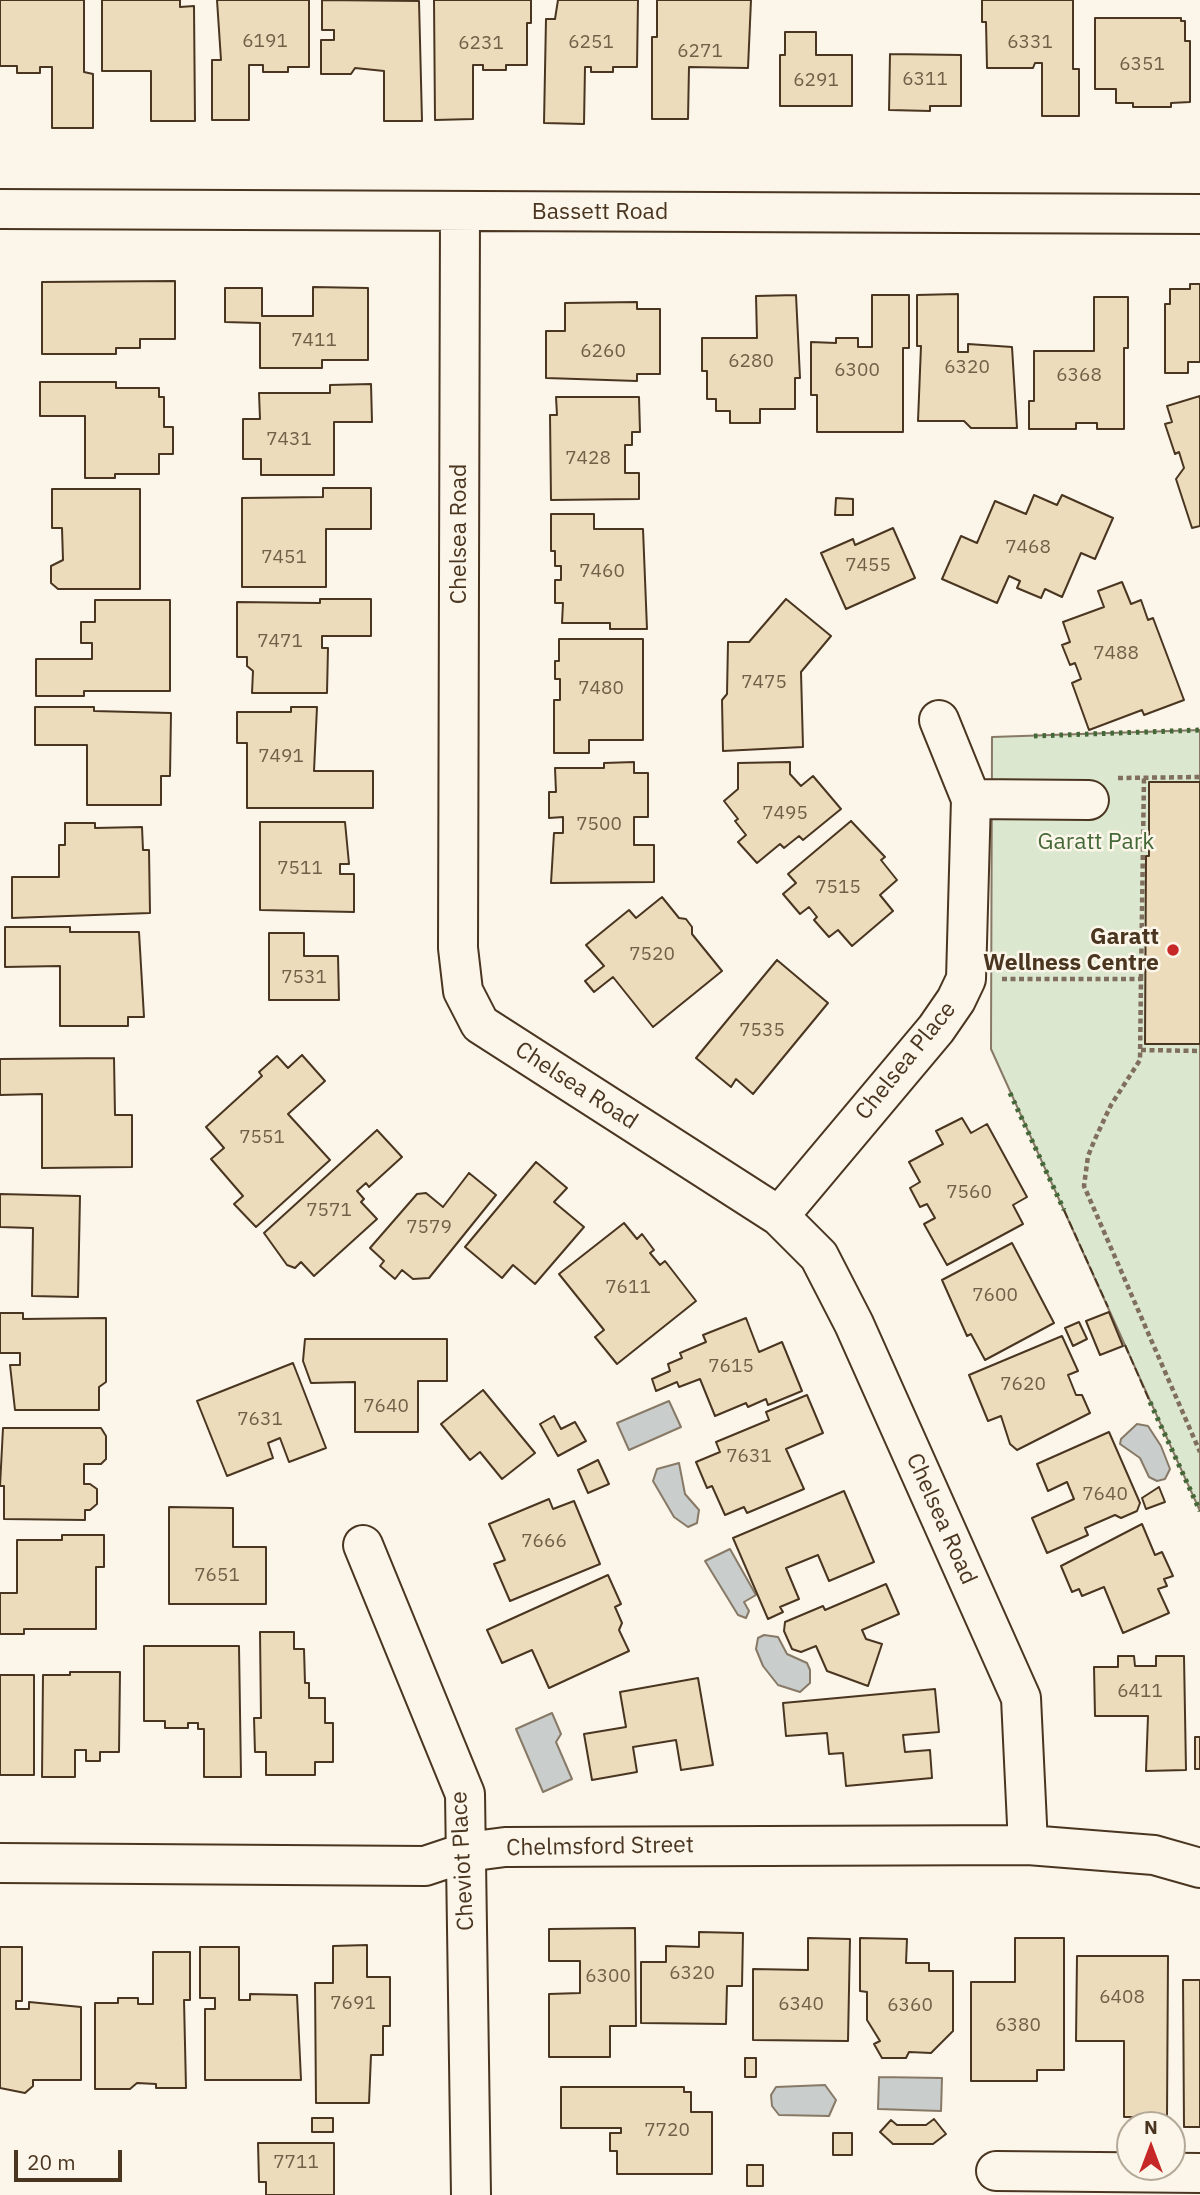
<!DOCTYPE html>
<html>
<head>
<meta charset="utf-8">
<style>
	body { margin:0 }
	#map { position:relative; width:1200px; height:2195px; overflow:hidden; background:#fbf6e9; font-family:"IBM Plex Sans",sans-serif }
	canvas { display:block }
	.north { position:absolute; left:1116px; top:2111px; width:70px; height:70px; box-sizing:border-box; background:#fbf6e9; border:2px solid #b4a999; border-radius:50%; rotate:0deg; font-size:19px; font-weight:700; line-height:28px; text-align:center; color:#4a3520 }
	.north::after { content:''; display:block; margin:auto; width:24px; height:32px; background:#c62828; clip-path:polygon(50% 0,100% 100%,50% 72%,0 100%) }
	.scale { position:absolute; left:14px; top:2150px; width:108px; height:32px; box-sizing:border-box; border:4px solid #4a3520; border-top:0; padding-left:9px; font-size:21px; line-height:24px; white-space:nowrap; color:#4a3520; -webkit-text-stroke:5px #fbf6e9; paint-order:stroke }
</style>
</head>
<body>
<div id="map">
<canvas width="1200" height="2195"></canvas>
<div class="north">N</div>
<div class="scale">20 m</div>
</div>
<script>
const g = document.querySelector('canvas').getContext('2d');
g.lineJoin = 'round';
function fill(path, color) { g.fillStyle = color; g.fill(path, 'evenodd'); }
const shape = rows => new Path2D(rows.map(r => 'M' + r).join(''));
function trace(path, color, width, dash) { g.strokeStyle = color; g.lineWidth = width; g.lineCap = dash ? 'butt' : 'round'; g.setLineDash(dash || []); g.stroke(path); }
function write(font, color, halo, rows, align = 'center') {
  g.font = font + ' "IBM Plex Sans",sans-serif'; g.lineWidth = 5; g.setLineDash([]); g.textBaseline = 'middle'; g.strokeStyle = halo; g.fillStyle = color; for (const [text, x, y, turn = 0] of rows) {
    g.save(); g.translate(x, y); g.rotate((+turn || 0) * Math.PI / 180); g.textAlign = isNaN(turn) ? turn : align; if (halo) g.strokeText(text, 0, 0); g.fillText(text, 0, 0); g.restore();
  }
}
const green = shape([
	[1200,730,1200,1511,991,1049,992,737,1200,730]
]);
fill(green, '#dce7d0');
trace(green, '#887966', 2);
const water = shape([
	[669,1401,681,1427,629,1450,617,1423,669,1401],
	[1137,1424,1148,1426,1161,1446,1170,1469,1165,1479,1157,1481,1149,1477,1140,1458,1120,1444,1121,1439,1137,1424],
	[679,1463,685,1494,699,1510,697,1523,688,1527,674,1517,653,1481,657,1469,679,1463],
	[730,1549,756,1595,744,1602,749,1611,746,1618,738,1615,705,1561,730,1549],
	[764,1635,778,1637,787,1654,807,1663,810,1670,810,1683,800,1692,778,1685,763,1666,756,1649,758,1638,764,1635],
	[552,1713,561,1734,556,1742,572,1779,543,1792,516,1729,552,1713],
	[879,2077,942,2078,941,2111,878,2109,879,2077],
	[825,2085,836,2100,829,2116,779,2115,772,2106,771,2095,776,2087,825,2085]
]);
fill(water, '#c9cecd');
trace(water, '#887966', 2);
const building = shape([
	[0,0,84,0,84,72,93,74,93,128,52,128,52,67,40,67,40,73,17,73,17,66,0,66,0,0],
	[102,0,180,0,180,7,194,6,195,121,151,121,151,71,102,71,102,0],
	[217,0,309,0,309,67,288,67,288,72,263,72,263,65,249,65,249,120,212,120,212,60,221,60,217,0],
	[322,0,419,1,422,121,384,121,384,71,355,68,351,74,321,74,321,40,334,40,334,30,322,30,322,0],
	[434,0,531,0,531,23,527,23,527,65,506,65,506,70,483,70,483,65,473,65,473,119,435,120,434,0],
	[558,0,638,0,637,67,613,67,613,72,591,72,591,67,585,67,584,124,544,123,546,19,555,19,558,0],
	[657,0,751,0,748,68,689,67,688,119,652,119,652,37,657,37,657,0],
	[982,0,1073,0,1073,69,1079,69,1079,116,1042,116,1042,63,1035,63,1033,68,987,68,986,22,982,22,982,0],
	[1095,18,1181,18,1181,21,1185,21,1185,41,1190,41,1190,102,1171,103,1171,107,1133,107,1133,103,1116,103,1116,89,1095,89,1095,18],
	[785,32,816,32,816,55,852,55,852,106,780,106,780,55,785,55,785,32],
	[890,54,961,55,961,106,930,106,930,111,889,110,890,54],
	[175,281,175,339,140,339,140,348,116,348,116,354,42,354,42,282,175,281],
	[1190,284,1200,284,1200,362,1188,362,1188,373,1165,373,1165,304,1170,304,1170,289,1190,289,1190,284],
	[313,287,368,288,368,360,322,360,322,368,260,368,260,323,225,322,225,288,262,288,262,316,313,316,313,287],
	[958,294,958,352,968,352,968,344,1012,347,1017,428,971,428,964,421,918,421,921,346,917,346,917,295,958,294],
	[796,295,800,378,795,378,795,409,760,409,760,423,730,423,730,411,716,411,716,399,707,399,707,371,702,371,702,338,757,338,756,296,796,295],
	[872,295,909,295,909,348,903,348,903,432,817,432,817,395,811,395,811,342,836,343,836,338,858,338,858,347,872,347,872,295],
	[1094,297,1128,297,1128,348,1124,348,1124,429,1097,429,1097,423,1076,423,1076,429,1029,429,1029,401,1034,401,1034,351,1094,351,1094,297],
	[637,302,637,309,660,309,660,374,637,374,637,381,546,378,546,331,565,331,565,303,637,302],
	[40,382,116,382,116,388,159,388,159,397,164,397,164,427,173,427,173,454,159,454,159,474,115,474,115,478,85,478,85,416,40,416,40,382],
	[371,384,372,422,334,422,334,475,261,475,261,459,243,459,243,419,260,419,259,393,330,393,330,385,371,384],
	[1200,396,1200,526,1192,528,1176,479,1184,468,1179,452,1175,454,1165,424,1172,422,1167,406,1200,396],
	[556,397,639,397,640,432,632,432,632,445,625,445,625,473,639,473,639,499,551,500,550,415,557,415,556,397],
	[323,488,371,488,371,529,326,529,326,587,242,587,242,498,323,497,323,488],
	[52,489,140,489,140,589,58,589,51,583,51,566,63,560,62,528,52,528,52,489],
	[1034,495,1057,505,1062,495,1113,518,1095,559,1081,553,1062,597,1045,589,1041,598,1017,588,1020,581,1009,576,997,603,942,579,961,536,977,543,995,501,1026,514,1034,495],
	[836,498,853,499,853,515,835,515,836,498],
	[551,514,594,514,594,529,643,529,647,629,610,629,610,623,562,623,563,603,555,603,555,580,561,580,561,566,555,566,555,551,551,551,551,514],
	[893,528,915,578,846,609,821,553,853,539,855,545,893,528],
	[1122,582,1131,604,1141,600,1148,620,1153,618,1184,700,1144,715,1142,710,1089,730,1072,683,1081,679,1075,663,1070,665,1062,645,1070,642,1063,622,1104,607,1098,591,1122,582],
	[320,599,371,599,371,636,322,636,322,648,328,648,327,693,252,693,253,671,247,666,247,657,237,657,237,602,320,603,320,599],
	[786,599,831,636,801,672,803,747,723,751,722,700,727,694,728,642,749,642,786,599],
	[95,600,170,600,170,691,84,691,84,696,36,696,36,659,92,659,92,643,81,643,81,622,95,622,95,600],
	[559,639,643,639,643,740,589,740,589,753,554,753,554,700,560,700,560,679,555,679,555,661,559,661,559,639],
	[35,707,94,707,94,711,171,713,170,776,161,776,161,805,87,805,87,745,35,745,35,707],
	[291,707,317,707,314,771,373,771,373,808,247,808,247,743,237,743,237,712,291,712,291,707],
	[634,762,634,773,648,773,648,817,634,817,634,845,654,845,654,882,551,883,554,833,563,833,563,817,549,818,549,792,556,792,555,768,604,768,604,763,634,762],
	[790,762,790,774,801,786,813,776,841,809,803,840,799,836,784,848,780,844,757,863,738,842,746,835,735,821,738,819,724,801,738,789,738,763,790,762],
	[1149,782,1200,782,1200,1044,1145,1044,1146,856,1149,856,1149,782],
	[851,821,885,857,881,860,897,880,880,895,893,911,852,946,838,930,829,937,814,920,817,917,809,907,800,914,783,894,796,883,788,874,851,821],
	[260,822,345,822,349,864,340,864,340,874,354,874,354,912,260,910,260,822],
	[65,823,95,823,95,828,142,827,143,850,149,850,150,913,12,918,12,877,59,877,59,845,65,845,65,823],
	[662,897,679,918,686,919,692,927,692,934,722,971,653,1027,613,977,594,992,585,981,604,966,586,945,629,910,636,918,662,897],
	[5,927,70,927,70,932,139,932,144,1017,128,1017,128,1026,60,1026,60,966,5,967,5,927],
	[269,933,304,933,304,956,338,956,339,1000,269,1000,269,933],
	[777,960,828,1003,753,1094,736,1079,731,1087,696,1058,777,960],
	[302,1055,325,1081,288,1114,330,1160,256,1227,234,1204,243,1196,211,1159,224,1148,206,1127,262,1076,259,1072,277,1056,288,1068,302,1055],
	[114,1058,115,1115,132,1115,132,1167,42,1168,42,1094,0,1095,0,1059,114,1058],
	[962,1118,971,1133,987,1124,1027,1197,1013,1205,1023,1224,947,1265,924,1224,935,1218,927,1204,920,1207,910,1188,920,1182,909,1162,943,1144,936,1131,962,1118],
	[377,1130,402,1157,369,1187,366,1183,357,1191,364,1199,361,1202,377,1219,314,1276,301,1262,295,1268,287,1265,264,1233,377,1130],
	[536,1162,567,1188,554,1202,584,1227,535,1284,513,1265,502,1278,465,1247,536,1162],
	[469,1173,496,1195,429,1278,413,1279,402,1270,395,1279,380,1266,384,1261,370,1248,417,1194,426,1193,443,1207,469,1173],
	[0,1194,80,1196,78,1297,32,1296,33,1228,0,1227,0,1194],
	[624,1223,637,1239,642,1234,654,1250,650,1253,660,1265,665,1261,696,1301,617,1364,595,1337,604,1330,559,1274,624,1223],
	[1012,1243,1054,1323,985,1360,971,1334,967,1336,942,1280,1012,1243],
	[1109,1312,1123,1346,1100,1355,1086,1321,1109,1312],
	[0,1313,23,1313,23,1319,106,1318,106,1382,99,1387,99,1410,15,1410,10,1365,20,1365,20,1353,0,1353,0,1313],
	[746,1318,759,1352,782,1342,802,1391,768,1405,766,1399,748,1407,746,1403,715,1416,700,1379,679,1387,677,1382,656,1391,652,1379,670,1371,668,1364,682,1358,680,1353,706,1342,703,1335,746,1318],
	[1079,1322,1087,1339,1073,1346,1065,1328,1079,1322],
	[1062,1336,1078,1371,1068,1375,1076,1395,1082,1395,1090,1413,1017,1450,1010,1444,1001,1416,988,1421,969,1375,1062,1336],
	[305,1339,447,1339,447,1381,418,1381,418,1432,355,1432,355,1382,311,1383,303,1361,305,1339],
	[293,1363,326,1448,289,1462,280,1438,268,1443,273,1458,227,1476,197,1401,293,1363],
	[483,1390,535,1453,502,1479,480,1452,470,1460,441,1424,483,1390],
	[807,1395,823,1433,786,1449,804,1489,747,1513,744,1507,725,1515,712,1486,707,1488,696,1462,720,1452,716,1442,769,1420,766,1412,807,1395],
	[554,1416,561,1429,575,1422,586,1441,558,1456,540,1424,554,1416],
	[3,1428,101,1428,106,1436,106,1459,101,1464,84,1464,84,1484,90,1484,97,1489,97,1504,90,1510,85,1510,85,1520,4,1519,4,1486,0,1486,3,1428],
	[1109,1432,1140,1503,1137,1511,1121,1518,1115,1515,1085,1528,1088,1535,1047,1553,1032,1518,1074,1499,1067,1482,1048,1491,1037,1464,1109,1432],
	[598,1460,609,1484,588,1493,578,1470,598,1460],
	[1159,1487,1165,1502,1146,1509,1142,1498,1159,1487],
	[844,1491,874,1562,829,1581,818,1555,786,1568,799,1599,780,1607,783,1612,768,1619,733,1538,844,1491],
	[549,1499,553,1509,574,1501,600,1564,510,1601,494,1564,505,1560,489,1524,549,1499],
	[169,1507,233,1508,233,1547,266,1547,266,1604,169,1604,169,1507],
	[1142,1524,1155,1555,1162,1552,1173,1576,1164,1579,1167,1586,1158,1589,1169,1613,1123,1633,1104,1587,1082,1596,1079,1589,1072,1592,1061,1566,1142,1524],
	[62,1535,104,1535,104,1567,96,1567,96,1629,24,1629,24,1634,0,1634,0,1593,17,1593,17,1540,62,1540,62,1535],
	[608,1575,621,1604,615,1607,622,1623,619,1630,629,1651,549,1688,532,1650,502,1663,487,1630,608,1575],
	[886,1584,899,1614,862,1630,866,1639,882,1644,868,1686,827,1671,816,1646,801,1652,792,1649,784,1631,785,1622,823,1606,825,1610,886,1584],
	[260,1632,294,1632,294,1649,304,1649,305,1683,309,1683,309,1698,325,1698,325,1723,333,1723,333,1762,315,1762,315,1775,266,1775,266,1752,255,1752,254,1718,261,1718,260,1632],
	[144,1646,239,1646,241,1777,204,1777,204,1729,198,1729,198,1723,188,1723,188,1728,165,1728,165,1721,144,1721,144,1646],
	[1118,1656,1134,1656,1135,1666,1156,1666,1156,1656,1184,1656,1186,1770,1146,1771,1148,1716,1095,1716,1094,1667,1118,1667,1118,1656],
	[70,1672,120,1672,119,1752,100,1752,100,1761,86,1761,86,1750,75,1750,75,1777,42,1777,43,1675,70,1675,70,1672],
	[0,1675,34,1675,34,1775,0,1775,0,1675],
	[698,1678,713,1765,681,1770,676,1740,633,1747,637,1772,592,1780,584,1734,626,1727,620,1692,698,1678],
	[935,1689,939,1732,903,1735,905,1752,930,1750,932,1778,846,1786,843,1753,829,1754,827,1733,786,1736,783,1703,935,1689],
	[1195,1737,1200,1737,1200,1769,1195,1769,1195,1737],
	[635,1928,636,2026,610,2026,610,2057,549,2057,549,1994,580,1993,580,1961,549,1961,549,1929,635,1928],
	[699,1932,743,1933,742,1986,727,1986,726,2024,641,2023,641,1962,666,1962,666,1946,699,1947,699,1932],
	[808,1938,850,1939,848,2041,753,2040,753,1969,808,1970,808,1938],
	[860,1938,907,1939,906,1963,929,1963,929,1971,953,1971,953,2031,931,2053,909,2052,906,2058,882,2058,874,2044,880,2041,867,2020,867,1992,860,1991,860,1938],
	[1015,1938,1064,1938,1064,2070,1037,2070,1037,2081,971,2081,971,1982,1015,1982,1015,1938],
	[367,1945,367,1977,390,1977,390,2026,383,2026,383,2055,371,2055,369,2103,316,2103,315,1983,333,1983,333,1946,367,1945],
	[0,1947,22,1947,22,2001,16,2001,16,2009,29,2009,29,2002,81,2007,81,2080,33,2080,33,2086,25,2093,0,2088,0,1947],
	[200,1947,239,1947,239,2000,250,2000,250,1994,297,1995,301,2080,205,2080,205,2009,215,2009,215,1998,200,1998,200,1947],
	[153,1952,190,1952,190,2000,184,2000,186,2088,156,2088,156,2084,137,2083,130,2089,95,2089,95,2003,118,2003,118,1998,138,1998,138,2004,153,2004,153,1952],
	[1077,1956,1168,1956,1167,2117,1124,2117,1124,2041,1076,2041,1077,1956],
	[1183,1980,1200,1980,1200,2127,1184,2127,1183,1980],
	[745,2058,756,2058,756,2077,745,2077,745,2058],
	[561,2087,684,2087,684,2092,691,2092,691,2112,712,2112,712,2174,617,2174,617,2151,610,2151,610,2133,621,2133,621,2128,561,2128,561,2087],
	[312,2118,333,2118,333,2132,312,2132,312,2118],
	[934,2119,946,2134,933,2144,893,2144,880,2132,891,2120,897,2125,926,2125,934,2119],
	[833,2133,852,2133,852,2155,833,2155,833,2133],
	[258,2143,334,2143,334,2195,266,2195,266,2182,259,2182,258,2143],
	[747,2165,763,2165,763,2186,747,2186,747,2165]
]);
fill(building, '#ecdcbc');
trace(building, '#4a3520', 2);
const minor = shape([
	[0,209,1200,214],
	[460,212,458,948,463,991,480,1024,779,1216,819,1256,854,1324,1021,1698,1028,1845],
	[971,799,1089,800],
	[779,1216,936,1029,956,1000,966,979,971,799,939,720],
	[363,1545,465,1794,471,2195],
	[0,1863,425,1866,467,1852,505,1847,1028,1845,1154,1855,1200,1868],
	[996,2171,1200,2173]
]);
trace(minor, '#4a3520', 42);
trace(shape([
	[1118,778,1200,777],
	[1002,979,1141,979,1140,1060,1111,1105,1095,1139,1088,1156,1084,1186,1200,1452],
	[1141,979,1144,777],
	[1141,1050,1200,1051]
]), '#7f6f5c', 4.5, [5, 3.5]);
trace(minor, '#fbf6e9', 38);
trace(shape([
	[1034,736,1200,730],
	[1010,1093,1064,1210],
	[1150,1402,1200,1511]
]), '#436837', 5, [3.5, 5]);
trace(shape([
	[1064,1210,1108,1307],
	[1125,1345,1150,1402]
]), '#4a3520', 2, [9, 3.5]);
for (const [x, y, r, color] of [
	[1173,950,7,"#c62828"]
]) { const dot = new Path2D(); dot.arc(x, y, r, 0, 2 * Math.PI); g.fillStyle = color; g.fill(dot); trace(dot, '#fbf6e9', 2.5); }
write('19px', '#725f47', null, [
	["6191",265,42],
	["6251",591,43],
	["6331",1030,43],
	["6231",481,44],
	["6271",700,52],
	["6351",1142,65],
	["6311",925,80],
	["6291",816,81],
	["7411",314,341],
	["6260",603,352],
	["6280",751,362],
	["6320",967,368],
	["6300",857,371],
	["6368",1079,376],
	["7431",289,440],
	["7428",588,459],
	["7468",1028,548],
	["7451",284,558],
	["7455",868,566],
	["7460",602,572],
	["7471",280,642],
	["7488",1116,654],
	["7475",764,683],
	["7480",601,689],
	["7491",281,757],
	["7495",785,814],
	["7500",599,825],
	["7511",300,869],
	["7515",838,888],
	["7520",652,955],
	["7531",304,978],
	["7535",762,1031],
	["7551",262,1138],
	["7560",969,1193],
	["7571",329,1211],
	["7579",429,1228],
	["7611",628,1288],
	["7600",995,1296],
	["7615",731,1367],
	["7620",1023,1385],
	["7640",386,1407],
	["7631",260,1420],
	["7631",749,1457],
	["7640",1105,1495],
	["7666",544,1542],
	["7651",217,1576],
	["6411",1140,1692],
	["6320",692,1974],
	["6300",608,1977],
	["6408",1122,1998],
	["7691",353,2004],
	["6340",801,2005],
	["6360",910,2006],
	["6380",1018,2026],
	["7720",667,2131],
	["7711",296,2163]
]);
write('23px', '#4a3520', '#fbf6e9', [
	["Bassett Road",600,212],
	["Chelsea Road",459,534,-90],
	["Chelsea Place",906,1061,-51],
	["Chelsea Road",576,1086,33],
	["Chelsea Road",941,1519,66],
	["Chelmsford Street",600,1847,-1],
	["Cheviot Place",463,1861,-93]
]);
write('23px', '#436837', '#fbf6e9', [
	["Garatt Park",1096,842]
]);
write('bold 23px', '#4a3520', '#fbf6e9', [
	["Garatt",1159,937],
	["Wellness Centre",1159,963]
], 'right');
</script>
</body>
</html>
